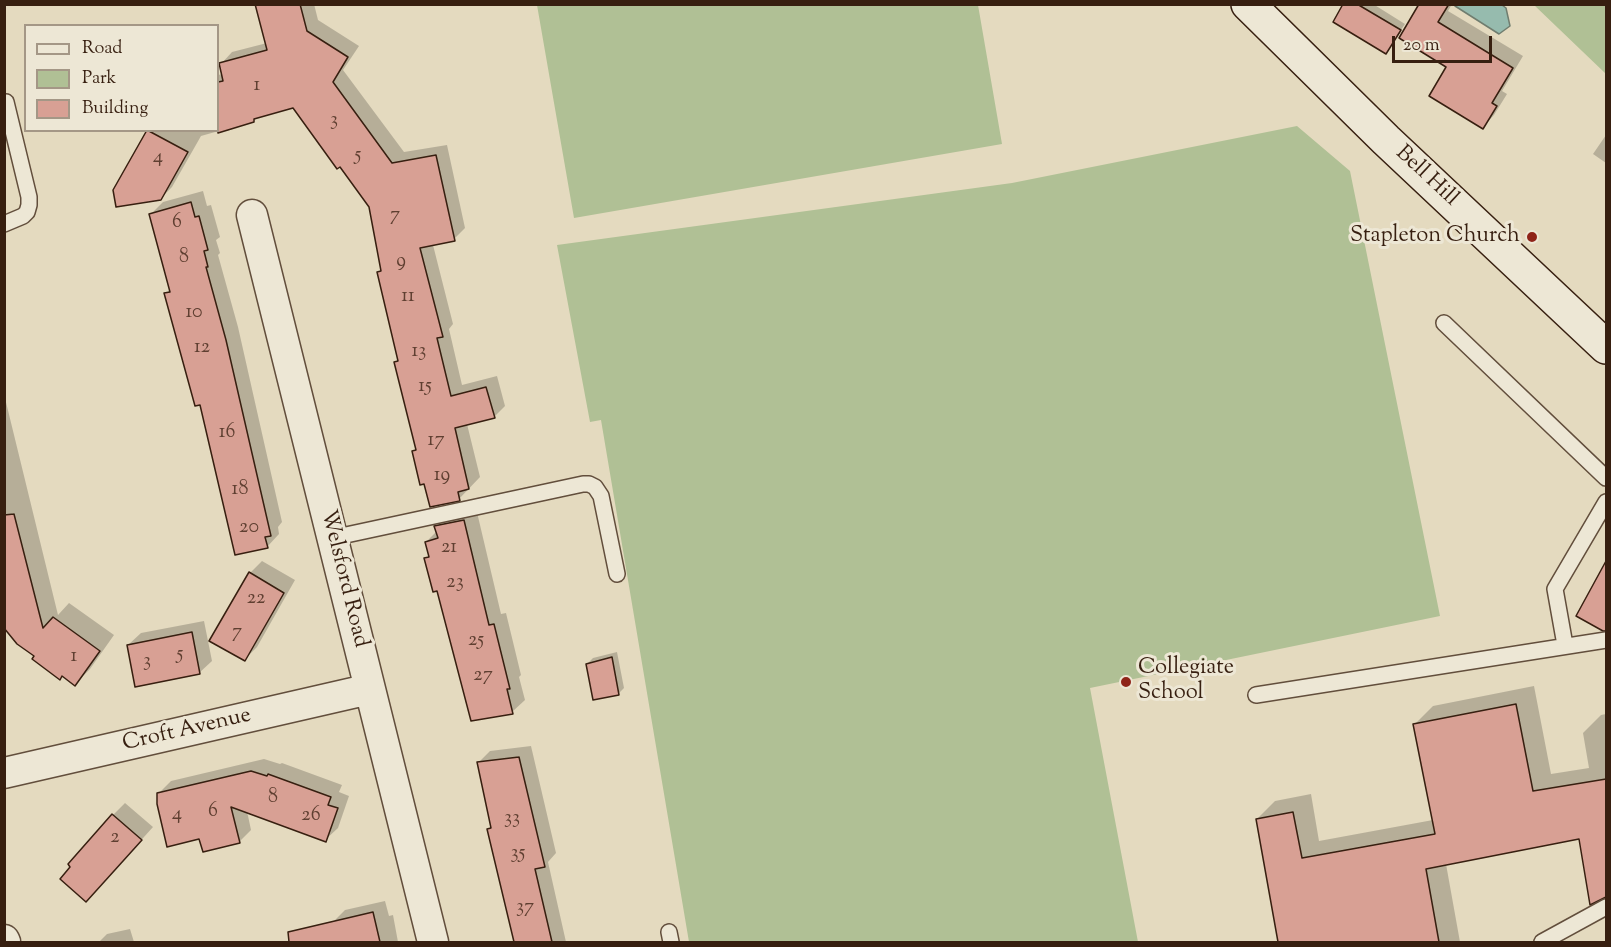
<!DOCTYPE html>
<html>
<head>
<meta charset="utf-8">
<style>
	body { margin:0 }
	#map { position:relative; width:1611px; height:947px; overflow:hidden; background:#e4dabf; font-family:"Sorts Mill Goudy",serif }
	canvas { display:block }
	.frame { position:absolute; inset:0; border:6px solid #371f10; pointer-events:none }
	.legend { position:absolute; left:24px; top:24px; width:195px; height:108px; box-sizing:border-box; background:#ede7d5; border:2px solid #a49786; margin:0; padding:8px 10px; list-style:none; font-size:18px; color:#371f10 }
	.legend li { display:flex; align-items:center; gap:12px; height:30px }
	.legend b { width:30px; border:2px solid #a49786 }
	.scale { position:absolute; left:1392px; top:36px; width:100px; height:27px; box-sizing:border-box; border:3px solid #371f10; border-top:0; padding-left:8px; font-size:18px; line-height:21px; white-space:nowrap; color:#371f10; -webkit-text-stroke:4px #ede7d5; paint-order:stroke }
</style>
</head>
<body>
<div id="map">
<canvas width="1611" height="947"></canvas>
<div class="frame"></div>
<ul class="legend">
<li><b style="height:8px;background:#ede7d5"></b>Road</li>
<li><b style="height:16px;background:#b0c095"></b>Park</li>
<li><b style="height:16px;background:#d8a094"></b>Building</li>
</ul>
<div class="scale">20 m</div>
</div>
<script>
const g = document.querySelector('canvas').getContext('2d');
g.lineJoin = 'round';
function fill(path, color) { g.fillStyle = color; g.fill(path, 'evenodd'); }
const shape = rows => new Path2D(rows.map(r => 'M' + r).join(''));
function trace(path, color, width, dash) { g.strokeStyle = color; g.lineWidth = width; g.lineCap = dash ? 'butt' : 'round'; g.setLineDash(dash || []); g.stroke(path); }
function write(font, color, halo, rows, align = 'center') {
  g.font = font + ' "Sorts Mill Goudy",serif'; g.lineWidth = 6; g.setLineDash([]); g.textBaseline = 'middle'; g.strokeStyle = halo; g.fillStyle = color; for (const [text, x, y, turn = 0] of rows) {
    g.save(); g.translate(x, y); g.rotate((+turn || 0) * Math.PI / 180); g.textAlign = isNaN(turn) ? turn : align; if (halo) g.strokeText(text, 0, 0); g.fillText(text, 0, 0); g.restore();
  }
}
fill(shape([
	[537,5,978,5,1002,144,574,218],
	[1534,5,1606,5,1606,74],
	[1297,126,1350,171,1440,616,1090,688,1138,942,689,942,601,420,590,422,557,245,1012,183]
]), '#b0c095');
const water = shape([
	[1456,4,1502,5,1506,8,1510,26,1499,34,1455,6,1456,4]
]);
fill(water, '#96bbae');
trace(water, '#707d6f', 1.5);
fill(shape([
	[257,4,314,4,318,20,359,46,343,70,404,152,447,145,465,228,454,239,433,245,453,324,449,329,462,385,497,376,505,406,494,417,467,424,480,477,459,499,425,482,413,452,417,448,396,363,399,359,379,272,382,269,370,207,294,107,258,116,254,121,201,136,172,187,160,199,115,190,148,130,218,130,218,75,223,74,221,64,232,52,267,43],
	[1345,4,1373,4,1405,24,1386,52],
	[1421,4,1452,4,1448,11,1523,56,1502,91,1507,94,1494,115,1483,127,1448,67],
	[1606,135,1606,163,1593,154],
	[203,191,207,206,211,205,220,237,216,240,220,253,218,255,238,327,282,522,278,527,279,534,267,547,201,403,166,294,170,289,151,214,163,202],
	[4,394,58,615,69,603,114,635,90,669,75,684,36,656,4,625],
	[476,508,501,614,506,613,521,675,519,677,525,700,512,712,438,589,426,559,430,555,426,542,437,531,436,526,448,514],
	[262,561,295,580,257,647,245,659,250,573],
	[1606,564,1606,630,1578,616],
	[204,621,212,661,199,673,128,645,141,633],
	[617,652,624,688,618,694,587,664,593,658],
	[1534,686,1551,774,1589,768,1583,733,1601,715,1606,714,1606,876,1587,880,1580,838,1446,864,1460,942,1280,942,1257,819,1275,801,1311,794,1319,841,1433,820,1415,724,1433,706],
	[531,746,556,853,548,862,566,942,515,942,489,829,492,826,478,763,490,751],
	[264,759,280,764,282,763,342,785,339,792,349,796,338,828,325,840,247,811,251,830,239,842,200,837,159,793,171,781],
	[125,803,153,827,98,888,113,815],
	[385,901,389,916,393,915,398,942,338,942,333,922,345,910],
	[130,929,134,942,99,942,107,934]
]), '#0003');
const building = shape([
	[255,4,300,4,307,31,348,57,333,82,392,163,436,155,455,241,420,248,443,337,437,338,451,396,486,387,495,418,455,428,469,489,458,492,460,501,430,507,424,484,420,485,412,451,416,450,394,362,398,361,377,272,381,271,369,207,340,167,337,169,293,108,254,119,254,122,218,133,218,82,223,81,219,63,267,50,255,4],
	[1343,4,1357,4,1401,30,1386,54,1333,22,1343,4],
	[1419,4,1449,4,1438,22,1513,68,1492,103,1497,106,1483,129,1429,96,1446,67,1399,38,1419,4],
	[147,130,188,152,161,200,116,207,113,190,147,130],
	[191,202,195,217,199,216,208,250,204,251,208,267,206,267,226,340,271,536,265,537,268,548,235,555,200,405,195,406,164,293,170,292,149,214,191,202],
	[14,514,43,628,53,617,100,651,75,686,62,676,60,680,32,659,34,656,17,644,4,628,4,515,14,514],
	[464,520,489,625,494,624,510,689,507,689,513,714,471,721,437,591,433,592,424,558,429,557,425,542,438,538,434,526,464,520],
	[1606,561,1606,631,1603,631,1576,616,1606,561],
	[249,572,284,593,245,661,209,641,249,572],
	[192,632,200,674,135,687,127,645,192,632],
	[612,657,619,695,593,700,586,664,612,657],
	[1516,704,1533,791,1606,779,1606,897,1590,905,1579,839,1426,869,1439,942,1278,942,1256,819,1293,812,1302,858,1435,834,1413,724,1516,704],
	[519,757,545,867,535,869,552,942,514,942,487,829,491,828,477,762,519,757],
	[251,771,267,776,268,774,331,797,328,805,338,808,326,842,231,807,240,843,203,852,199,839,167,847,157,804,157,793,251,771],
	[112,814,142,840,86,902,60,879,70,867,68,864,112,814],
	[373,912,380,942,289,942,288,932,373,912]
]);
fill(building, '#d8a094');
trace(building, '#371f10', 1.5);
const service = shape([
	[4,224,23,216,27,212,29,205,29,197,6,102],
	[1444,323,1606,478],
	[332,538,583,484,589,484,595,487,601,496,617,574],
	[1565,645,1555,589,1606,502],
	[1256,695,1606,640],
	[669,932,671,942],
	[1542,942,1606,907]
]);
const minor = shape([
	[252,215,433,942],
	[4,773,370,689],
	[4,940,5,942]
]);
const secondary = shape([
	[1248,4,1386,140,1606,347]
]);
trace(service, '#624e3c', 18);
trace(minor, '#624e3c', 33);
trace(secondary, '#371f10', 36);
trace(service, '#ede7d5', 15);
trace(minor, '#ede7d5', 30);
trace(secondary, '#ede7d5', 33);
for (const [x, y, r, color] of [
	[1532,237,6,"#8f2418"],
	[1126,682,6,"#8f2418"]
]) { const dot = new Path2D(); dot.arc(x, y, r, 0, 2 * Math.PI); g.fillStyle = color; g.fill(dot); trace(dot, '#ede7d5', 2); }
write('20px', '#5f3f31', null, [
	["1",257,87],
	["3",334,122],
	["5",358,157],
	["4",158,159],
	["7",395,217],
	["6",177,224],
	["8",184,259],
	["9",401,263],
	["11",408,298],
	["10",194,314],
	["12",202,349],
	["13",419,353],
	["15",425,388],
	["16",227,434],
	["17",436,442],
	["19",442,477],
	["18",240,491],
	["20",249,529],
	["21",449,549],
	["23",455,584],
	["22",256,600],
	["7",237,634],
	["25",476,642],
	["5",180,656],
	["1",74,658],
	["3",147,663],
	["27",483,677],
	["8",273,799],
	["6",213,813],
	["4",177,816],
	["26",311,817],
	["33",512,820],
	["2",115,839],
	["35",518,855],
	["37",525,909]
]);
write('22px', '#371f10', '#ede7d5', [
	["Bell Hill",1426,177,43],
	["Welsford Road",343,579,76],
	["Croft Avenue",187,731,-13]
]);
write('22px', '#371f10', '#ede7d5', [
	["Stapleton Church",1520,237],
	["Collegiate",1138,669,"left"],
	["School",1138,694,"left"]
], 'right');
</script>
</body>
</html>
